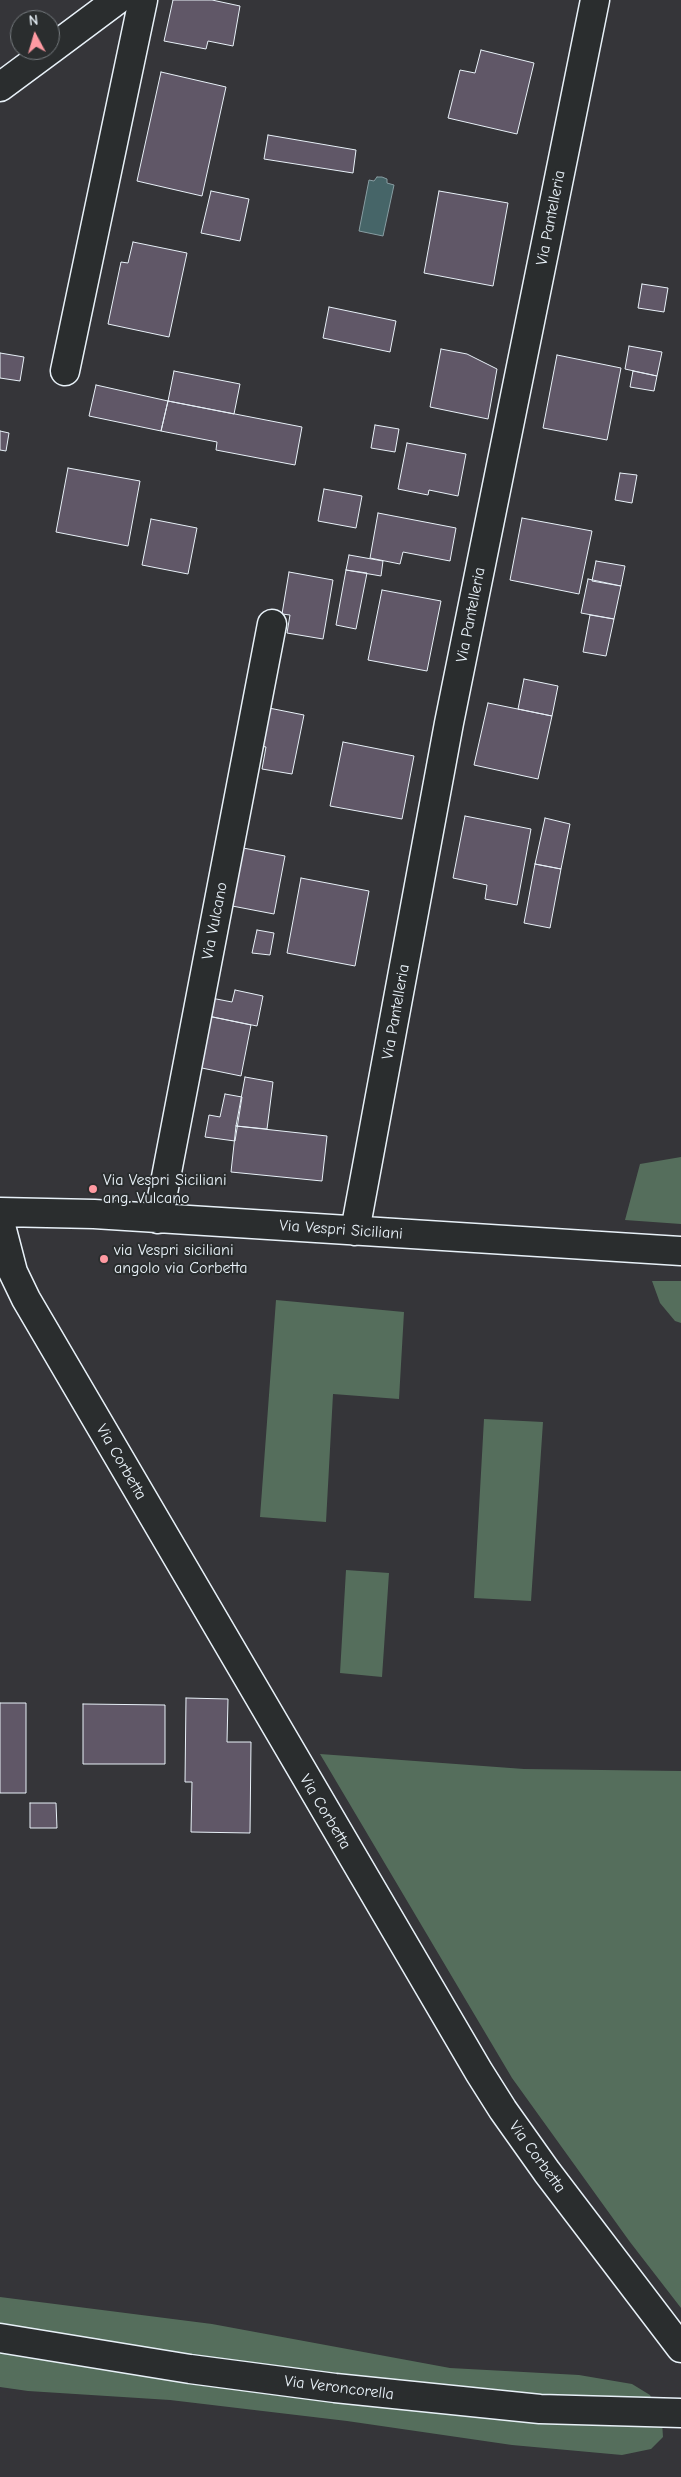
<!DOCTYPE html>
<html>
<head>
<meta charset="utf-8">
<style>
	body { margin:0 }
	#map { position:relative; width:681px; height:2477px; overflow:hidden; background:#353539; font-family:"Comic Neue",sans-serif }
	canvas { display:block }
	.north { position:absolute; left:10px; top:10px; width:50px; height:50px; box-sizing:border-box; background:#2a2d2e; border:1px solid #767b7f; border-radius:50%; rotate:354deg; font-size:14px; font-weight:700; line-height:20px; text-align:center; color:#e8f1f8 }
	.north::after { content:''; display:block; margin:auto; width:18px; height:22px; background:#ff9aa2; clip-path:polygon(50% 0,100% 100%,50% 72%,0 100%) }
</style>
</head>
<body>
<div id="map">
<canvas width="681" height="2477"></canvas>
<div class="north">N</div>
</div>
<script>
const g = document.querySelector('canvas').getContext('2d');
g.lineJoin = 'round';
function fill(path, color) { g.fillStyle = color; g.fill(path, 'evenodd'); }
const shape = rows => new Path2D(rows.map(r => 'M' + r).join(''));
function trace(path, color, width, dash) { g.strokeStyle = color; g.lineWidth = width; g.lineCap = dash ? 'butt' : 'round'; g.setLineDash(dash || []); g.stroke(path); }
function write(font, color, halo, rows, align = 'center') {
  g.font = font + ' "Comic Neue",sans-serif'; g.lineWidth = 4; g.setLineDash([]); g.textBaseline = 'middle'; g.strokeStyle = halo; g.fillStyle = color; for (const [text, x, y, turn = 0] of rows) {
    g.save(); g.translate(x, y); g.rotate((+turn || 0) * Math.PI / 180); g.textAlign = isNaN(turn) ? turn : align; if (halo) g.strokeText(text, 0, 0); g.fillText(text, 0, 0); g.restore();
  }
}
fill(shape([
	[681,1157,681,1224,625,1220,640,1164],
	[652,1281,681,1281,681,1323,675,1321,660,1303],
	[276,1300,404,1312,399,1399,333,1394,326,1522,260,1517],
	[484,1419,543,1422,531,1601,474,1598],
	[346,1570,389,1573,382,1677,340,1673],
	[320,1754,524,1769,681,1771,681,2308,630,2242,512,2078],
	[0,2297,212,2324,450,2368,579,2375,632,2384,650,2395,662,2422,663,2437,651,2449,622,2455,512,2445,347,2421,170,2400,28,2391,0,2387]
]), '#556e5c');
const water = shape([
	[377,177,382,177,387,179,387,183,394,185,383,236,359,231,369,180,374,181,377,177]
]);
fill(water, '#466568');
trace(water, '#879da2', 1);
const building = shape([
	[173,0,212,0,240,6,233,46,208,41,206,49,164,41,173,0],
	[481,50,534,63,517,134,448,118,460,70,475,73,481,50],
	[161,72,226,87,202,196,137,181,161,72],
	[268,135,356,150,353,173,264,159,268,135],
	[211,191,249,199,240,241,201,233,211,191],
	[439,191,508,203,493,286,424,273,439,191],
	[133,242,187,253,169,337,108,324,121,262,128,263,133,242],
	[642,284,668,288,664,312,638,308,642,284],
	[329,307,396,321,390,352,323,338,329,307],
	[629,346,662,352,657,376,625,369,629,346],
	[441,349,467,354,497,369,488,419,430,407,441,349],
	[0,353,24,357,20,381,0,378,0,353],
	[557,355,621,368,607,440,543,428,557,355],
	[174,371,240,384,234,414,168,401,174,371],
	[633,371,657,376,654,391,630,387,633,371],
	[96,385,168,401,161,431,89,416,96,385],
	[168,401,302,427,295,465,216,450,217,442,161,431,168,401],
	[375,425,399,429,395,452,371,448,375,425],
	[0,431,9,433,6,451,0,450,0,431],
	[407,443,466,454,458,496,429,490,428,495,398,489,407,443],
	[68,468,140,481,128,546,56,532,68,468],
	[620,473,637,475,632,503,615,500,620,473],
	[324,489,362,496,356,528,318,521,324,489],
	[378,513,456,528,450,561,403,552,400,564,370,558,378,513],
	[522,518,592,531,579,594,510,580,522,518],
	[151,519,197,528,188,574,142,565,151,519],
	[349,555,383,561,381,576,346,570,349,555],
	[596,561,625,566,621,586,592,581,596,561],
	[346,570,367,573,356,629,336,625,346,570],
	[289,572,333,580,323,639,287,633,290,615,282,614,289,572],
	[588,579,621,586,614,619,581,613,588,579],
	[382,590,441,601,427,671,368,660,382,590],
	[590,615,614,619,606,656,583,652,590,615],
	[524,679,558,686,552,716,518,709,524,679],
	[488,703,552,716,538,779,474,765,488,703],
	[264,707,304,715,292,774,262,769,266,747,256,745,264,707],
	[343,742,414,756,402,819,330,806,343,742],
	[465,816,531,829,517,905,485,899,487,885,453,878,465,816],
	[545,818,570,824,561,869,535,864,545,818],
	[238,847,285,856,274,914,227,905,238,847],
	[535,864,561,869,550,928,524,923,535,864],
	[301,878,369,891,355,966,287,953,301,878],
	[257,930,274,933,270,955,252,953,257,930],
	[235,990,263,996,257,1026,203,1015,206,997,232,1002,235,990],
	[203,1015,251,1025,241,1076,192,1066,203,1015],
	[245,1077,273,1082,267,1129,236,1126,245,1077],
	[225,1094,242,1097,235,1141,205,1137,209,1115,220,1117,225,1094],
	[236,1126,327,1136,322,1181,231,1172,236,1126],
	[186,1698,228,1699,227,1742,251,1742,250,1833,191,1832,192,1782,185,1782,186,1698],
	[0,1703,26,1703,26,1793,0,1793,0,1703],
	[83,1704,165,1705,165,1764,83,1764,83,1704],
	[30,1803,56,1803,57,1828,30,1828,30,1803]
]);
fill(building, '#605767');
trace(building, '#e8f1f8', 1);
const minor = shape([
	[50,50,117,0],
	[0,87,50,50],
	[65,371,143,0],
	[0,1212,94,1214,681,1251],
	[158,1219,272,624],
	[0,1222,13,1272,26,1299,479,2072,503,2110,547,2172,681,2348],
	[355,1231,449,723,595,0],
	[0,2338,190,2369,335,2388,540,2409,681,2413]
]);
trace(minor, '#e8f1f8', 31);
trace(minor, '#2a2d2e', 28);
for (const [x, y, r, color] of [
	[93,1189,5,"#ff9aa2"],
	[104,1259,5,"#ff9aa2"]
]) { const dot = new Path2D(); dot.arc(x, y, r, 0, 2 * Math.PI); g.fillStyle = color; g.fill(dot); trace(dot, '#2a2d2e', 2); }
write('16px', '#e8f1f8', '#2a2d2e', [
	["Via Pantelleria",551,218,-79],
	["Via Pantelleria",471,615,-79],
	["Via Vulcano",215,921,-79],
	["Via Pantelleria",396,1012,-80],
	["Via Vespri Siciliani",341,1230,4],
	["Via Corbetta",121,1462,60],
	["Via Corbetta",325,1812,59],
	["Via Corbetta",537,2157,54],
	["Via Veroncorella",339,2388,7]
]);
write('16px', '#e8f1f8', '#2a2d2e', [
	["Via Vespri Siciliani",103,1180],
	["ang. Vulcano",103,1198],
	["via Vespri siciliani",114,1250],
	["angolo via Corbetta",114,1268]
], 'left');
</script>
</body>
</html>
